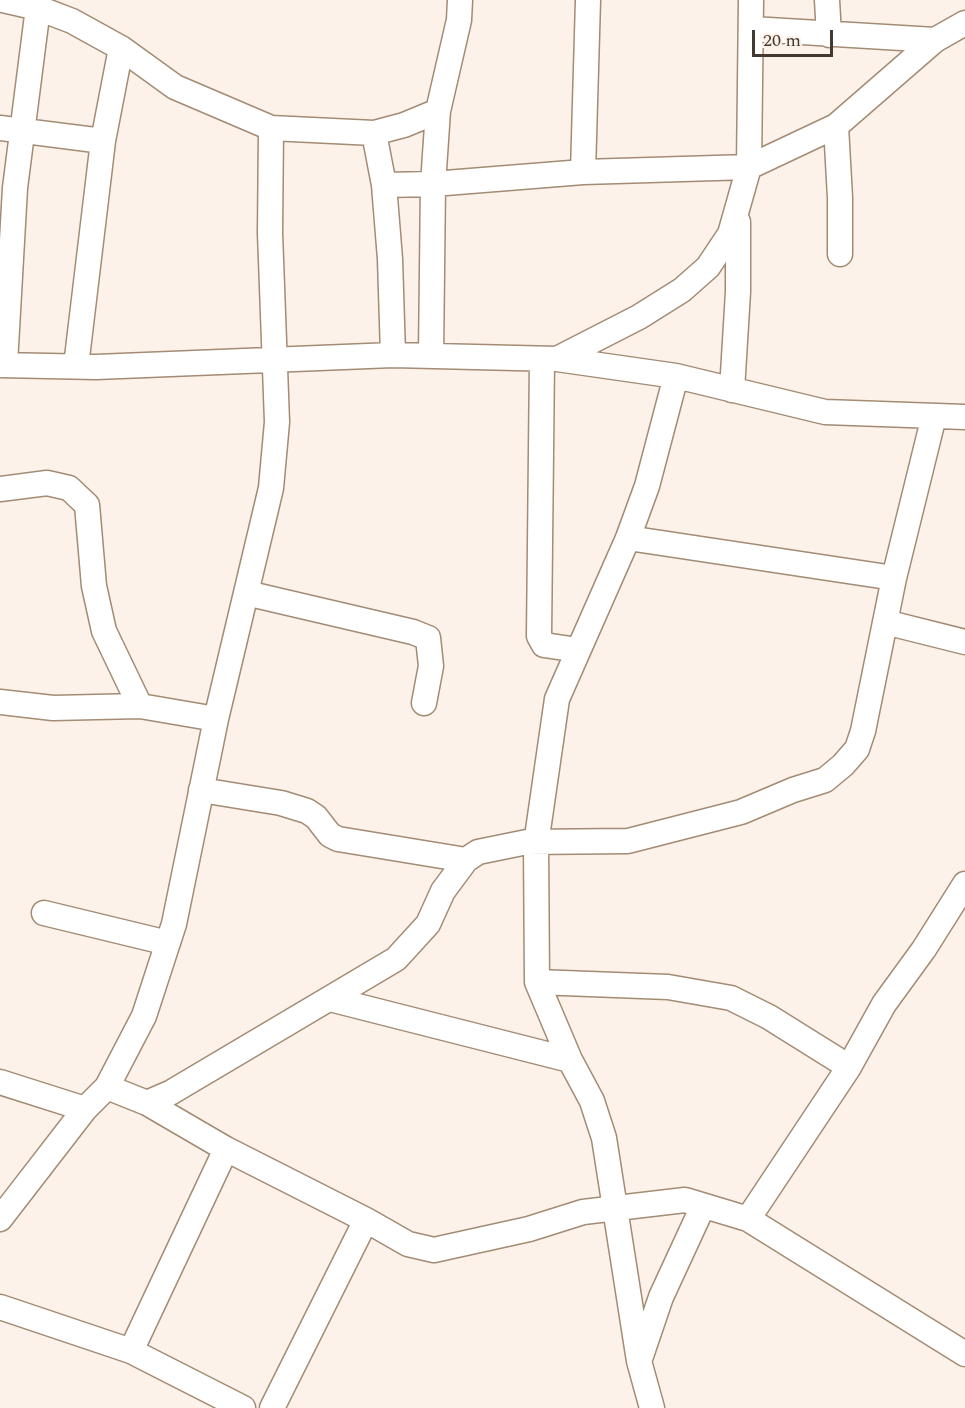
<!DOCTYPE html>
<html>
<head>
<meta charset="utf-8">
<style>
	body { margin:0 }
	#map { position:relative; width:965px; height:1408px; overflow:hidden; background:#fdf2e9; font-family:Spectral,serif }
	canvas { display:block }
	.scale { position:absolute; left:752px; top:30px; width:81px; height:27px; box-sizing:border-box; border:3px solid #443930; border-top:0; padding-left:8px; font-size:18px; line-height:21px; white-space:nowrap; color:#443930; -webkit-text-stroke:4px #fdf2e9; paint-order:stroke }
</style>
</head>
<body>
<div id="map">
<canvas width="965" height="1408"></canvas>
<div class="scale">20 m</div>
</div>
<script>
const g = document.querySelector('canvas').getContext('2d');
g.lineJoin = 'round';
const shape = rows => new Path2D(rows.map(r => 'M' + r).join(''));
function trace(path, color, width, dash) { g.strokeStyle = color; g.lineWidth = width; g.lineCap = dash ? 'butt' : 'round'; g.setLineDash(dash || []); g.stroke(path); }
const minor = shape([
	[3,0,38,8,72,21,121,48,175,87,271,128,374,133,404,125,438,111,459,20,460,0],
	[827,0,829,35],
	[752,29,935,40],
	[836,126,840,198,840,254],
	[0,128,103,141],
	[374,133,384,185,390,259,393,355],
	[583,172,588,0],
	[384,185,433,184,583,172,749,167,836,126,935,40,965,23],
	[431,356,433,184,438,111],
	[542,359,539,636,544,645,578,650],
	[557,359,676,376,825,412,965,417],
	[5,364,15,188,39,0],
	[0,365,96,367,393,355,557,359,639,317,682,290,708,267,730,234,749,167,751,0],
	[76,366,103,141,121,48],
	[732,390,738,292,738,222],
	[0,489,47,483,69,488,87,505,94,586,104,631,140,706],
	[628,538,894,578],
	[246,593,413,632,428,638,431,666,424,703],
	[885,622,965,642],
	[0,702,53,708,140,706,216,719],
	[201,790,281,803,307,811,316,817,330,835,338,839,466,860],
	[44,913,168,943],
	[537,982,668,987,731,998,769,1017,849,1067],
	[330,999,570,1060],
	[0,1082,85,1109,107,1087,144,1016,174,924,216,719,271,488,277,422,270,233,271,128],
	[107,1087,147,1103,226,1149,366,1220,408,1244,434,1250,529,1229,583,1212,685,1200,748,1219,965,1354],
	[147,1103,170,1093,396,959,428,924,443,891,466,860,478,852,527,842,628,841,741,812,793,790,825,780,843,765,857,749,863,731,894,578,934,416],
	[0,1219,85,1109],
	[748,1219,849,1067,884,1004,924,949,965,884],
	[0,1307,131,1351,243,1408],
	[131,1351,226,1149],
	[641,1356,661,1297,703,1206],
	[272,1408,366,1220],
	[652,1408,639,1361,604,1138,592,1101,570,1060,537,982,536,844,557,699,628,538,647,486,676,376]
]);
trace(minor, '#a38b74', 27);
trace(minor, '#fff', 24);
</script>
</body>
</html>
